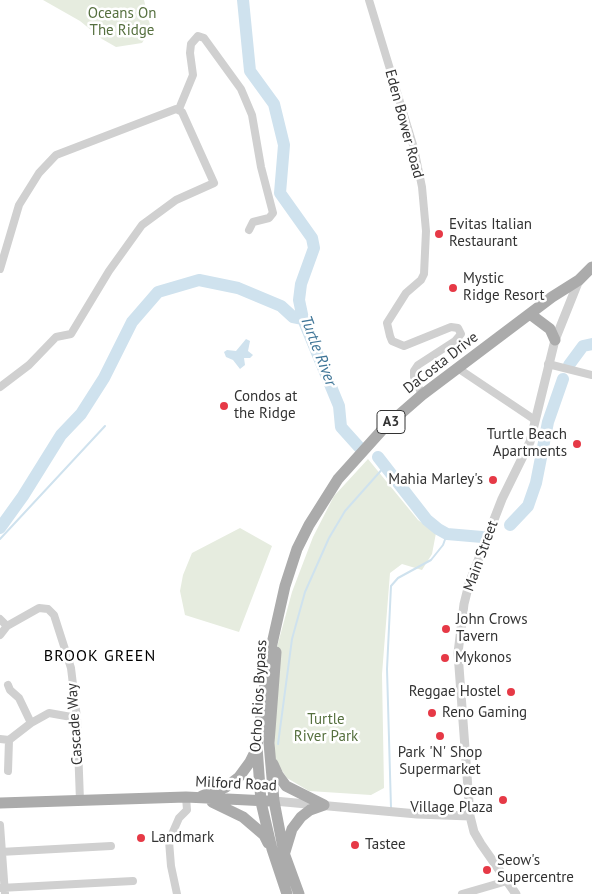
<!DOCTYPE html>
<html>
<head>
<meta charset="utf-8">
<style>
	body { margin:0 }
	canvas { display:block; background:#fff }
</style>
</head>
<body>
<canvas width="592" height="894"></canvas>
<script>
const g = document.querySelector('canvas').getContext('2d');
g.lineJoin = 'round';
function fill(path, color) { g.fillStyle = color; g.fill(path, 'evenodd'); }
const shape = rows => new Path2D(rows.map(r => 'M' + r).join(''));
function trace(path, color, width, dash) { g.strokeStyle = color; g.lineWidth = width; g.lineCap = dash ? 'butt' : 'round'; g.setLineDash(dash || []); g.stroke(path); }
function write(font, color, halo, rows, align = 'center') {
  g.font = font + ' "PT Sans",sans-serif'; g.lineWidth = 5; g.setLineDash([]); g.textBaseline = 'middle'; g.strokeStyle = halo; g.fillStyle = color; for (const [text, x, y, turn = 0] of rows) {
    g.save(); g.translate(x, y); g.rotate((+turn || 0) * Math.PI / 180); g.textAlign = isNaN(turn) ? turn : align; if (halo) g.strokeText(text, 0, 0); g.fillText(text, 0, 0); g.restore();
  }
}
fill(shape([
	[43,0,144,0,151,29,142,43,116,47,102,39,80,21],
	[368,459,418,520,436,533,432,554,422,570,402,564,390,573,382,674,384,788,371,795,309,791,287,778,274,759,277,647,292,592,313,537,334,496],
	[240,528,272,546,239,632,185,615,180,591,183,575,192,553]
]), '#e6ecdf');
fill(shape([
	[246,339,250,341,248,351,253,355,250,358,244,358,245,365,240,369,233,360,226,357,224,352,227,350,236,351]
]), '#cfe2ee');
trace(shape([
	[0,539,105,426],
	[278,744,292,639,305,592,329,538,345,511,385,466],
	[391,808,387,669,391,586,398,578,431,560,443,545,447,534]
]), '#cfe2ee', 2);
trace(shape([
	[243,0,250,71,274,104,284,145,280,193,312,238,314,248,301,284,299,300,303,319,339,406,341,427,359,447],
	[569,365,583,346,592,344],
	[378,457,427,520,438,529,447,534,482,537],
	[510,525,528,506,536,483,548,422,563,379],
	[0,528,23,496,61,435,81,414,104,378,132,322,158,292,199,280,238,288,281,306,293,317,303,319]
]), '#cfe2ee', 12);
trace(shape([
	[369,0,414,148,422,187,426,231,424,274,421,280,406,293,387,323,390,336,392,341,404,346,451,327,458,328,461,334,455,341,418,365,414,371,414,377,422,395],
	[179,109,193,75,190,53,191,44,198,36,204,38,241,89,252,115,261,167,273,213,269,218,253,222,249,230],
	[0,269,19,205,39,173,56,155,176,109,182,112,214,183,176,200,142,225,109,271,71,334,56,337,29,365,0,387],
	[548,364,592,375],
	[459,369,535,420],
	[0,619,7,626,0,635],
	[7,626,39,608,48,609,54,615,71,668,77,718,80,801],
	[8,685,10,690,19,698,31,723],
	[0,739,9,740,31,723,49,713,77,718],
	[8,771,9,740],
	[0,825,5,894],
	[0,852,111,846],
	[0,888,133,881],
	[177,894,171,866,169,841,179,818,187,810,186,797],
	[462,894,507,881]
]), '#d0d0d0', 8);
trace(shape([
	[274,801,417,814,470,816],
	[516,894,481,844,474,832,470,816,458,653,464,604,469,584,502,499,530,442,555,340,579,280]
]), '#d0d0d0', 9);
trace(shape([
	[530,314,550,329,555,340],
	[276,652,269,743,274,801,284,853,299,894],
	[273,764,278,775,286,786,324,805],
	[202,796,226,787,239,777,250,762,257,748],
	[212,802,243,817,264,835,268,843],
	[0,803,186,797,268,801],
	[285,852,292,829,301,817,310,810,324,805],
	[287,894,272,849,261,802,257,747,267,666,285,586,297,549,309,525,338,479,383,429,422,395,552,297,579,280,592,267]
]), '#ababab', 11);
for (const [x, y, r, color] of [
	[439,234,5,"#e63946"],
	[453,288,5,"#e63946"],
	[224,406,5,"#e63946"],
	[577,444,5,"#e63946"],
	[493,480,5,"#e63946"],
	[446,629,5,"#e63946"],
	[445,658,5,"#e63946"],
	[511,692,5,"#e63946"],
	[432,713,5,"#e63946"],
	[440,736,5,"#e63946"],
	[503,800,5,"#e63946"],
	[141,838,5,"#e63946"],
	[355,845,5,"#e63946"],
	[487,870,5,"#e63946"]
]) { const dot = new Path2D(); dot.arc(x, y, r, 0, 2 * Math.PI); g.fillStyle = color; g.fill(dot); trace(dot, '#fff', 2); }
for (const [x, y, w] of [
	[391,422,28]
]) { const box = new Path2D(); box.roundRect(x - w / 2, y - 11.5, w, 23, 4); g.fillStyle = '#fff'; g.fill(box); trace(box, '#333', 1); }
write('bold 14px', '#333', null, [
	["A3",391,422]
]);
write('15px', '#56703f', '#fff', [
	["Oceans On",122,14],
	["The Ridge",122,31],
	["Turtle",326,720],
	["River Park",326,737]
]);
write('15px', '#333', '#fff', [
	["Eden Bower Road",404,124,75],
	["DaCosta Drive",441,363,-38],
	["Main Street",481,556,-70],
	["Ocho Rios Bypass",259,696,-87],
	["Cascade Way",75,724,-94],
	["Milford Road",236,784,3]
]);
write('15px', '#333', '#fff', [
	["Evitas Italian",449,225],
	["Restaurant",449,242],
	["Mystic",463,279],
	["Ridge Resort",463,296],
	["Condos at",234,397],
	["the Ridge",234,414],
	["Turtle Beach",567,435,"right"],
	["Apartments",567,452,"right"],
	["Mahia Marley's",483,480,"right"],
	["John Crows",456,620],
	["Tavern",456,637],
	["Mykonos",455,658],
	["Reggae Hostel",501,692,"right"],
	["Reno Gaming",442,713],
	["Park 'N' Shop",440,753,"center"],
	["Supermarket",440,770,"center"],
	["Ocean",493,791,"right"],
	["Village Plaza",493,808,"right"],
	["Landmark",151,838],
	["Tastee",365,845],
	["Seow's",497,861],
	["Supercentre",497,878]
], 'left');
write('italic 16px', '#3f7597', '#fff', [
	["Turtle River",318,351,69]
]);
g.letterSpacing = '1px';
write('16px', '#000', '#fff', [
	["BROOK GREEN",100,656]
]);
g.letterSpacing = '0px';
</script>
</body>
</html>
